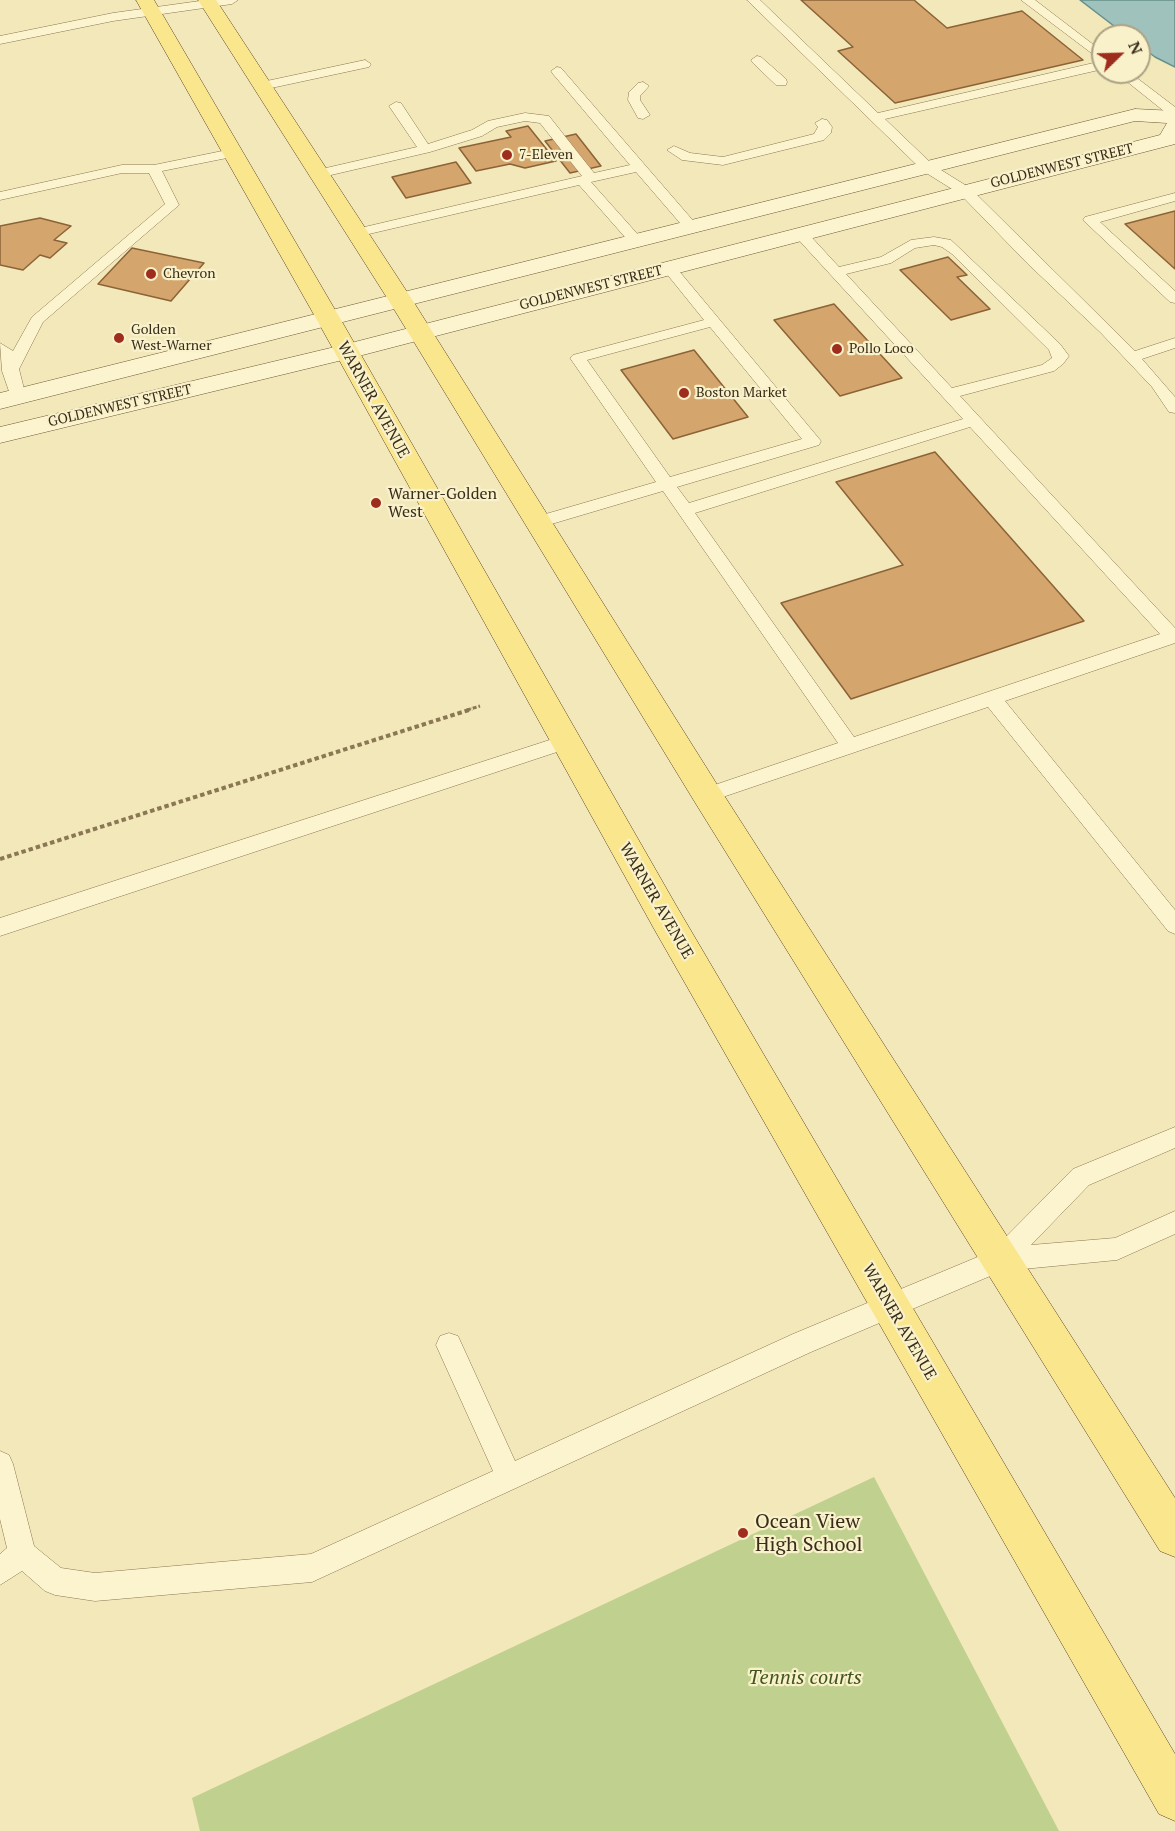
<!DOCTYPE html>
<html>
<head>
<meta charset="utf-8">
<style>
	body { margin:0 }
	#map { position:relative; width:1175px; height:1831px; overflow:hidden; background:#f2e8ba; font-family:"PT Serif",serif }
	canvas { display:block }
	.north { position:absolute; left:1091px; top:24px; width:60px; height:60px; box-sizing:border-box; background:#f9f1ca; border:2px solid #aca284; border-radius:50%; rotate:67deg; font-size:16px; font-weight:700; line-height:24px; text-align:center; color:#382c1a }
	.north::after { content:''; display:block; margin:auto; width:21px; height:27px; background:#9f2d1d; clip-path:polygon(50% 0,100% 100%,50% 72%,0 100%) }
</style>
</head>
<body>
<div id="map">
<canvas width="1175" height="1831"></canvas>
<div class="north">N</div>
</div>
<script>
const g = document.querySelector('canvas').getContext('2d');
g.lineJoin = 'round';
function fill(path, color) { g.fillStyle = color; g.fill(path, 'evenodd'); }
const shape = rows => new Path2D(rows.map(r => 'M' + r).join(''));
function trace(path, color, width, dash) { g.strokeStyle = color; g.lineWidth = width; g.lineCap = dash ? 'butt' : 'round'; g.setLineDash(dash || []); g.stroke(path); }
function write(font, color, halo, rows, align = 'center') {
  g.font = font + ' "PT Serif",serif'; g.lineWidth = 4.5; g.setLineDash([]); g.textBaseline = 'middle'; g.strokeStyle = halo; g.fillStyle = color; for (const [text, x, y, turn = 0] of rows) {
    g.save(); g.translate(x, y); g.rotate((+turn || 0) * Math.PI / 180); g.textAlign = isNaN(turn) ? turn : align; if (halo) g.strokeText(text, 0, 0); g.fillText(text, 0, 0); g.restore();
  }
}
fill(shape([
	[874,1477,1059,1831,200,1831,192,1798]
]), '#c0d08e');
const water = shape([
	[1080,0,1175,0,1175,67,1155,57,1139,45,1139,36,1127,36,1080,0]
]);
fill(water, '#9fc2bc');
trace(water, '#66908b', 1.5);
const building = shape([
	[801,0,914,0,947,28,1022,11,1083,60,895,103,838,51,853,47,801,0],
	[528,126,556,161,525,168,510,164,476,171,459,148,511,137,506,131,528,126],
	[576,134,601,166,570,173,545,141,576,134],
	[456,162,471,183,406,198,392,177,456,162],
	[1175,211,1175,269,1125,224,1175,211],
	[40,218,71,226,54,240,67,243,50,258,40,255,23,270,0,265,0,226,40,218],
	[132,248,204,263,171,301,98,284,132,248],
	[948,257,967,275,957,277,990,309,951,320,900,270,948,257],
	[834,304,902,378,840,396,774,320,834,304],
	[694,350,748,417,673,439,621,370,694,350],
	[935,452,1084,621,851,699,781,603,903,565,836,482,935,452]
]);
fill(building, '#d4a56c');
trace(building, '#8c6337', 1.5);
const service = shape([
	[207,0,238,0,232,4,113,21,0,44,0,36,113,13,207,0],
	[747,0,760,0,878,113,1102,61,1021,0,1035,0,1103,52,1103,69,885,119,933,165,970,188,1135,351,1175,338,1175,348,1142,359,1175,397,1175,413,1169,412,1152,387,1101,333,1028,264,960,194,923,171,747,0],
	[757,56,761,57,786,79,787,82,786,85,776,85,753,63,751,60,757,56],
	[365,60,371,64,369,67,262,90,256,86,262,82,365,60],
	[557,67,561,68,696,224,698,227,696,230,686,230,636,172,591,182,641,238,643,241,641,244,636,245,631,244,579,185,356,237,349,233,356,229,582,176,540,123,525,121,497,127,482,136,430,152,318,178,311,174,313,171,417,147,389,106,396,102,401,103,428,144,472,130,488,121,525,113,549,116,594,173,630,165,553,74,551,71,557,67],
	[1115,72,1129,72,1175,107,1175,117,1170,116,1115,72],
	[643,82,649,86,640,96,640,100,650,115,643,119,638,118,628,100,629,92,638,83,643,82],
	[822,119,827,120,832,127,831,133,824,140,723,165,682,160,667,150,674,146,690,153,723,157,814,134,818,127,815,123,822,119],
	[232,149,237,150,239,153,237,156,162,171,179,205,43,322,19,369,26,397,24,400,12,400,2,371,0,343,13,351,32,317,165,204,149,173,122,173,0,200,0,192,122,165,154,165,232,149],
	[1175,193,1175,201,1100,222,1175,291,1175,303,1170,302,1083,220,1085,217,1175,193],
	[800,229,805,230,839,267,881,257,911,240,934,237,951,240,1060,344,1069,356,1063,364,1054,371,960,396,1175,628,1175,643,1005,701,1175,910,1175,934,1168,931,988,707,714,800,707,803,700,800,697,795,700,790,838,743,663,491,538,528,532,526,529,522,532,518,656,482,570,358,573,355,704,320,662,268,669,264,674,265,821,441,819,445,677,487,689,503,963,419,795,236,793,233,795,230,800,229],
	[934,245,942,247,952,254,1049,350,1052,358,1042,365,952,388,846,274,891,263,915,248,934,245],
	[710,327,802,439,670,477,587,360,710,327],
	[970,427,1160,634,854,737,695,513,970,427],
	[565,735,572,737,575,742,572,747,0,936,0,918,565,735],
	[1175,1127,1175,1148,1089,1185,1031,1245,1115,1238,1175,1211,1175,1234,1117,1260,1002,1271,811,1352,312,1582,95,1601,55,1595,45,1591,22,1571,0,1585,0,1554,7,1548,0,1519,0,1451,9,1455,13,1464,34,1546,61,1568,95,1573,311,1554,493,1471,436,1345,440,1336,449,1333,458,1336,515,1461,793,1334,992,1251,1073,1169,1175,1127]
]);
const secondary = shape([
	[1135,109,1175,111,1175,144,355,357,0,443,0,427,343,345,1160,135,1167,123,1135,121,0,409,0,393,1135,109]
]);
const primary = shape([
	[136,0,154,0,341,320,677,907,1175,1754,1175,1821,1159,1814,653,927,317,320,136,0],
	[198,0,216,0,413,301,718,786,1175,1498,1175,1557,1160,1551,696,804,389,301,198,0]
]);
trace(service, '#8a7753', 1);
trace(secondary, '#6c5836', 1);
trace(primary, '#574428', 1);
trace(shape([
	[467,710,480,706]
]), '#8a7753', 3, [4, 2]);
trace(shape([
	[0,859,472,709]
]), '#8a7753', 4, [4.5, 3]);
fill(service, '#fcf4ce');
fill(secondary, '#fcf4ce');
fill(primary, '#fae68d');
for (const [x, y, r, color] of [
	[507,155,6,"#9f2d1d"],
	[151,274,6,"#9f2d1d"],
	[119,338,6,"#9f2d1d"],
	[837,349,6,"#9f2d1d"],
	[684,393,6,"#9f2d1d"],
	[376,503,6,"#9f2d1d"],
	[743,1533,6,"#9f2d1d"]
]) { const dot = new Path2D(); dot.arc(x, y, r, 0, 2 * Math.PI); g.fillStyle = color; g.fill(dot); trace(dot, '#f9f1ca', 2); }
write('14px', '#382c1a', '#f9f1ca', [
	["7-Eleven",519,155],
	["Chevron",163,274],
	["Golden",131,330],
	["West-Warner",131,346],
	["Pollo Loco",849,349],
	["Boston Market",696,393]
], 'left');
write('14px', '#382c1a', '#f9f1ca', [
	["GOLDENWEST STREET",1062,166,-14],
	["GOLDENWEST STREET",591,288,-14],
	["GOLDENWEST STREET",120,406,-13]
]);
write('16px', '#382c1a', '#f9f1ca', [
	["WARNER AVENUE",373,400,61],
	["WARNER AVENUE",656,901,60],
	["WARNER AVENUE",899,1322,60]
]);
write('16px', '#382c1a', '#f9f1ca', [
	["Warner-Golden",388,494],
	["West",388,512]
], 'left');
write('20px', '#382c1a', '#f9f1ca', [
	["Ocean View",755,1522],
	["High School",755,1545]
], 'left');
write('italic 20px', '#41561e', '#f9f1ca', [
	["Tennis courts",805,1678]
]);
</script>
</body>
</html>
